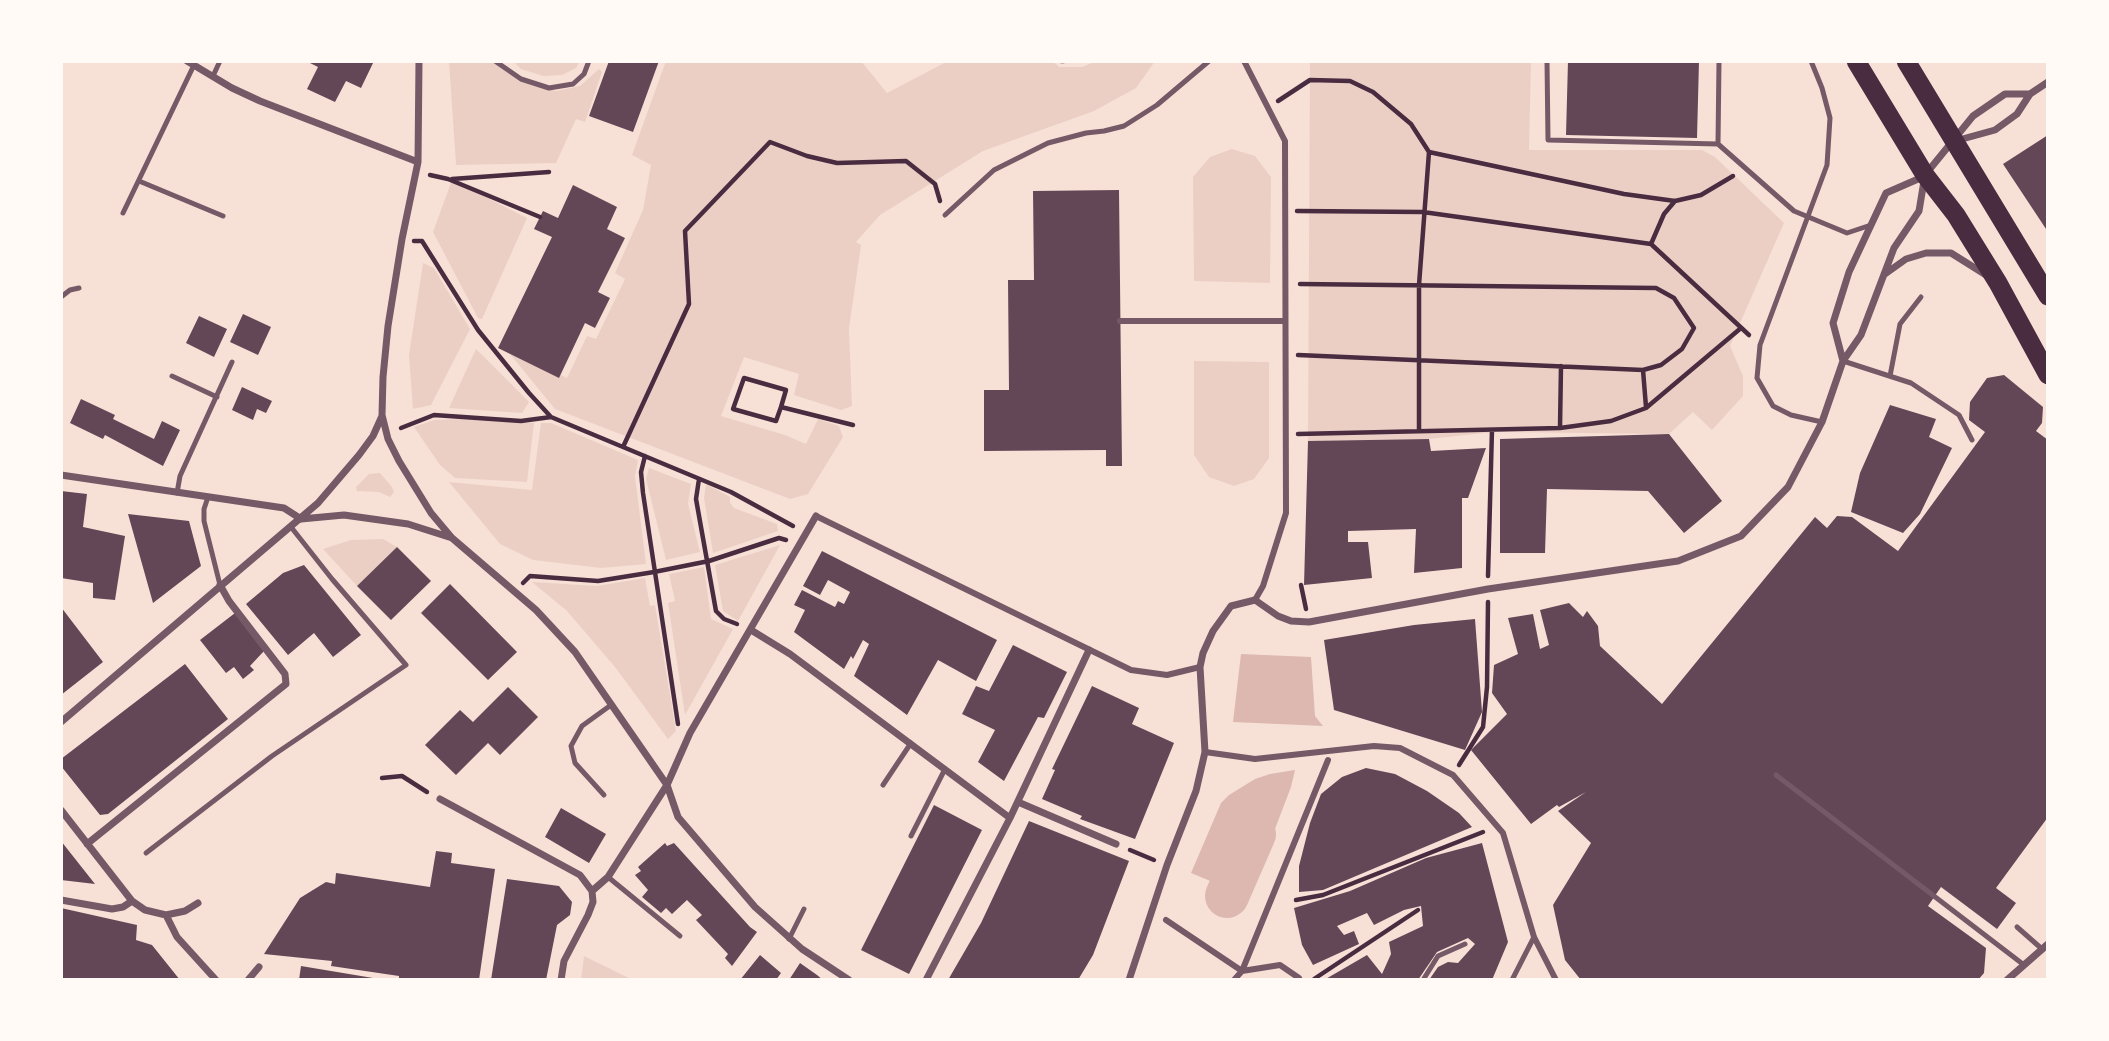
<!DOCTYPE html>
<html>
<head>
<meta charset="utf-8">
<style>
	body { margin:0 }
	#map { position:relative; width:2109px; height:1041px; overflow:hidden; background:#f7e1d7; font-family:Barlow,sans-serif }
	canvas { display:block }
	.frame { position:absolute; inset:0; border:63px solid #fffaf5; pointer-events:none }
</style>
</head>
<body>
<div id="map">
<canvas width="2109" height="1041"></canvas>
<div class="frame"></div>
</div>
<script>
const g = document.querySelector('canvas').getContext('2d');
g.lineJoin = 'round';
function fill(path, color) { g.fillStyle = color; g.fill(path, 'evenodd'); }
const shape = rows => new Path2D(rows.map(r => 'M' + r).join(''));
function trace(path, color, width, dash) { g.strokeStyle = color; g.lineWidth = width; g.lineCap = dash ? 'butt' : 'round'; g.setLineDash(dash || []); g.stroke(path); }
fill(shape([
	[449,61,493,61,531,85,556,91,580,86,599,69,602,72,585,122,576,119,556,163,456,165],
	[513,61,580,61,576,68,562,75,543,76,521,69],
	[666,61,861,61,887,93,948,61,1053,61,1059,67,1082,67,1097,61,1155,61,1136,88,1094,111,983,151,880,215,856,242,861,245,849,328,852,406,841,410,794,395,799,374,744,357,721,416,785,435,806,444,818,419,839,426,843,437,808,494,790,499,555,409,505,348,567,378,587,336,596,339,625,279,615,273,643,210,651,165,632,155],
	[1310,61,1531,61,1529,150,1702,150,1715,157,1784,223,1730,346,1743,376,1743,396,1712,430,1693,412,1669,434,1495,432,1429,439,1308,441],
	[1232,149,1255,156,1271,177,1270,283,1194,281,1193,177,1210,157],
	[452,180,527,218,482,319,478,318,433,232],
	[423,263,434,268,470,329,431,405,413,409,409,355],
	[476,349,529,402,522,413,449,408],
	[1194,361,1269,362,1269,458,1254,479,1234,486,1209,477,1194,455],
	[461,419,534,423,527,482,455,478,440,465,414,427,434,420],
	[541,423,551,423,638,460,635,476,646,564,601,568,533,560,500,544,449,482,532,490],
	[649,468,691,484,688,504,700,552,666,560,646,479],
	[380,473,392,487,394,492,390,497,379,492,357,491,356,487,369,474],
	[706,484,730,497,730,503,734,508,777,524,778,531,713,553,704,498],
	[383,539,397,547,357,586,323,549,351,540],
	[780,545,738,621,723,611,715,565],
	[704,567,711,619,733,629,685,715,668,603,675,601,669,574],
	[645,578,650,606,655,605,676,731,668,739,615,667,567,611,532,582,597,586],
	[584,956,631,979,631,980,581,980]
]), '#ebcfc5');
fill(shape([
	[1241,654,1311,657,1315,716,1323,726,1233,722],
	[1295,770,1291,787,1249,897,1191,873,1221,803,1229,795,1255,779,1270,774]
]), '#dcb8b0');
trace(shape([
	[1227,896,1254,834]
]), '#dcb8b0', 44);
fill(shape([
	[306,61,374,61,361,88,346,81,335,102,307,89,318,67],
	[609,61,659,61,633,132,589,116],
	[1568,61,1699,61,1697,138,1566,135],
	[2048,135,2048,232,2003,164],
	[573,185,617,207,607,229,625,238,598,292,610,298,595,328,585,323,559,378,498,348,552,237,534,229,543,211,558,218],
	[1119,190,1122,466,1106,466,1106,450,984,451,984,390,1009,390,1008,280,1034,280,1033,191],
	[243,314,271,327,258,355,230,342],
	[199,316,227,329,214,357,186,343],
	[2004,375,2043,407,2042,423,2036,431,2048,440,2048,817,1996,888,2016,903,1997,929,1941,887,1928,906,1986,948,1984,973,1978,980,1581,980,1565,960,1553,905,1591,843,1558,811,1586,792,1559,807,1557,805,1531,824,1471,750,1507,714,1492,693,1494,665,1518,654,1508,618,1533,614,1540,649,1549,645,1540,610,1569,603,1583,617,1587,611,1598,626,1600,646,1662,704,1815,517,1827,528,1837,516,1852,517,1898,551,1985,432,1969,420,1970,402,1987,378],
	[242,387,272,401,266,413,257,409,253,420,232,410],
	[81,399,115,415,113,419,154,439,162,421,180,430,163,466,105,435,103,439,70,423],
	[1890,405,1936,419,1929,437,1952,448,1920,514,1903,533,1851,512,1860,473],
	[1669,434,1722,501,1684,533,1648,491,1547,489,1545,553,1500,553,1500,439],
	[1429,439,1431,451,1486,448,1468,498,1462,498,1462,568,1414,573,1416,529,1348,531,1348,542,1368,542,1372,578,1304,585,1308,441],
	[61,491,87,494,83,527,125,536,115,600,93,598,93,583,61,578],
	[128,514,189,521,201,566,153,603],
	[397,547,431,581,391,620,357,586],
	[822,551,997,640,976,681,938,660,907,715,854,676,869,644,863,640,853,659,851,656,844,669,794,632,805,610,794,605,802,590,835,607,838,601,844,604,850,592,828,580,820,595,803,586],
	[304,565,361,635,333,657,314,633,288,655,246,604,283,573],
	[450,584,517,652,488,680,421,613],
	[61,607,103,662,61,695],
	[235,613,264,651,250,666,254,670,243,679,234,667,226,673,200,640],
	[1475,619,1482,712,1465,750,1334,710,1324,640,1414,625],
	[1013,645,1067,672,1044,718,1038,717,1004,781,978,762,995,730,962,714,976,686,989,691],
	[185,664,228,719,108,814,100,815,61,766,61,759],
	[1092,686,1139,708,1132,724,1174,743,1135,839,1080,819,1082,816,1042,799,1055,770,1052,769],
	[508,687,538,717,500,755,488,743,456,775,425,745,460,710,473,722],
	[1366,768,1395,774,1427,791,1459,813,1472,827,1323,890,1299,892,1299,866,1310,823,1321,794,1342,777],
	[934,805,982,830,909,974,861,950],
	[561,808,606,834,589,863,545,837],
	[1029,821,1129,861,1093,955,1078,980,948,980,981,923],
	[61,841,95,884,61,880],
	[665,843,667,846,674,843,750,927,757,932,732,966,725,958,728,954,696,920,702,915,687,900,672,914,666,908,661,913,642,897,648,890,635,875,641,871,638,867],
	[1482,843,1508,942,1492,980,1429,980,1438,967,1448,962,1458,963,1475,944,1468,938,1437,952,1418,980,1324,980,1367,955,1382,974,1391,954,1389,942,1423,926,1421,906,1404,910,1374,925,1367,913,1337,926,1344,935,1354,931,1359,944,1313,965,1302,945,1294,908,1350,891,1426,858],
	[436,851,452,853,451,863,495,869,479,980,399,980,399,976,331,966,332,961,264,954,300,898,326,882,335,884,336,873,430,887],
	[507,879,559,886,572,902,570,915,557,925,546,980,491,980],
	[61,908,137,925,136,940,152,945,180,980,61,980],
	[760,955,781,973,776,980,740,980],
	[800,963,817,975,823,980,789,980],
	[301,966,373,978,373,980,299,980]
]), '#644757');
trace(shape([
	[1061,61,1064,61],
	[1278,101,1310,80,1350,81,1373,92,1411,124,1429,152,1624,194,1675,201,1701,195,1733,176],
	[430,175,448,179,540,217],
	[452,179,549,172],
	[1675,201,1664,214,1651,244,1749,335],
	[1297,211,1423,212,1651,244],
	[414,241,422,241,478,330,529,393,551,417,731,492,793,526],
	[1298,355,1643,370,1661,365,1682,349,1694,328,1674,298,1656,288,1300,284],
	[1643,370,1646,407],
	[781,407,786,390,744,378,733,409,776,421,781,407,853,425],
	[401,428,434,415,521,421,551,417],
	[1560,428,1561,366],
	[1419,431,1419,285,1429,152],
	[1298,434,1560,428,1611,421,1646,408,1741,328],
	[623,447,689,304,685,231,770,142,807,156,837,163,906,161,935,184,940,201],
	[645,456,641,472,643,493,678,724],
	[699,479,696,499,716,611,724,619,737,624],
	[1488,576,1492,430],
	[523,583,530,576,598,581,654,572,709,561,779,538,786,540],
	[1301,585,1306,609],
	[1459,765,1483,727,1487,687,1488,602],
	[382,778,402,776,427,792],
	[1130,850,1154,860],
	[1296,900,1323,895,1483,832],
	[1314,979,1418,910]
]), '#4a2c40', 4.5);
trace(shape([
	[495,61,521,79,549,88,573,84,584,74,589,61],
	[1547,61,1548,140,1718,144],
	[1719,61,1718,144,1794,211,1847,233,1871,225],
	[1811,61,1822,88,1830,118,1827,165,1760,345,1757,378,1773,406,1791,415,1822,422],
	[213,76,220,61],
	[139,181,223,216],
	[123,213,194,65],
	[945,215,994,170,1048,143,1086,133,1104,131,1124,126,1157,105,1209,61],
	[61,297,70,290,79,288],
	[1843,361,1911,383,1959,415,1972,440],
	[172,376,217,397],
	[1890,376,1900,324,1921,297],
	[177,493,180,476,232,362],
	[208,497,204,509,204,521,220,585],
	[1776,775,2024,965],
	[883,785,911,743],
	[604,795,575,763,571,746,582,726,611,705],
	[911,836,945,769],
	[146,853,272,756,406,665,332,579,291,527],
	[608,877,680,936],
	[2017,927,2042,949],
	[789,939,804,909],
	[1423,980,1438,956,1465,944],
	[1512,980,1534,937]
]), '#755966', 5);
trace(shape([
	[1244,61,1285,141,1286,513,1263,586,1255,600],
	[1120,321,1285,321],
	[816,516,1131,670,1167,675,1200,667],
	[1205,752,1255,759,1374,746,1400,748,1453,775,1503,833,1534,937,1556,980],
	[1166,920,1242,971,1328,760],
	[1234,980,1242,971,1280,965,1299,978]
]), '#755966', 6);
trace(shape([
	[187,61,232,88,260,101,418,162],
	[1955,141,1995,130,2017,114,2030,94,2048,82],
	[1885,274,1906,259,1926,253,1951,253,1986,275],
	[1843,361,1833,323,1849,272,1886,193,1925,176],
	[61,475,284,508,301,519],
	[301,519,344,515,408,524,452,538,431,513,399,461,388,439,382,415,383,377,388,326,402,239,418,162,419,61],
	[452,538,536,610,575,652,667,785,678,817,755,907,802,949,849,980],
	[751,630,790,654,1010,818],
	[61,722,318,503,359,455,373,436,382,416],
	[440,799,580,875,592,891],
	[1018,802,1116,844],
	[61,810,132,901,145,910,166,915,177,937,216,980],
	[87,844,286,684,285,674,229,601,220,585],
	[61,900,112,909,123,907,132,901],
	[166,915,185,911,198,903],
	[248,980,259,967],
	[561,980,564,961,588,915,593,902,592,891,608,877,667,785,690,733,816,516],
	[926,980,1010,818,1089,650],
	[1129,980,1167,865,1196,791,1205,752,1200,667,1203,653,1213,631,1231,606,1255,600,1278,616,1291,621,1309,622,1488,589,1678,561,1741,536,1788,487,1822,422,1843,361,1861,335,1894,248,1919,211,1925,175,1973,116,2005,94,2030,94],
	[2007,980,2048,944]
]), '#755966', 7);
trace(shape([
	[1856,61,1925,175,1956,215,1998,283,2048,375],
	[1906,61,2048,296]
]), '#4a2c40', 19);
</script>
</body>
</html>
